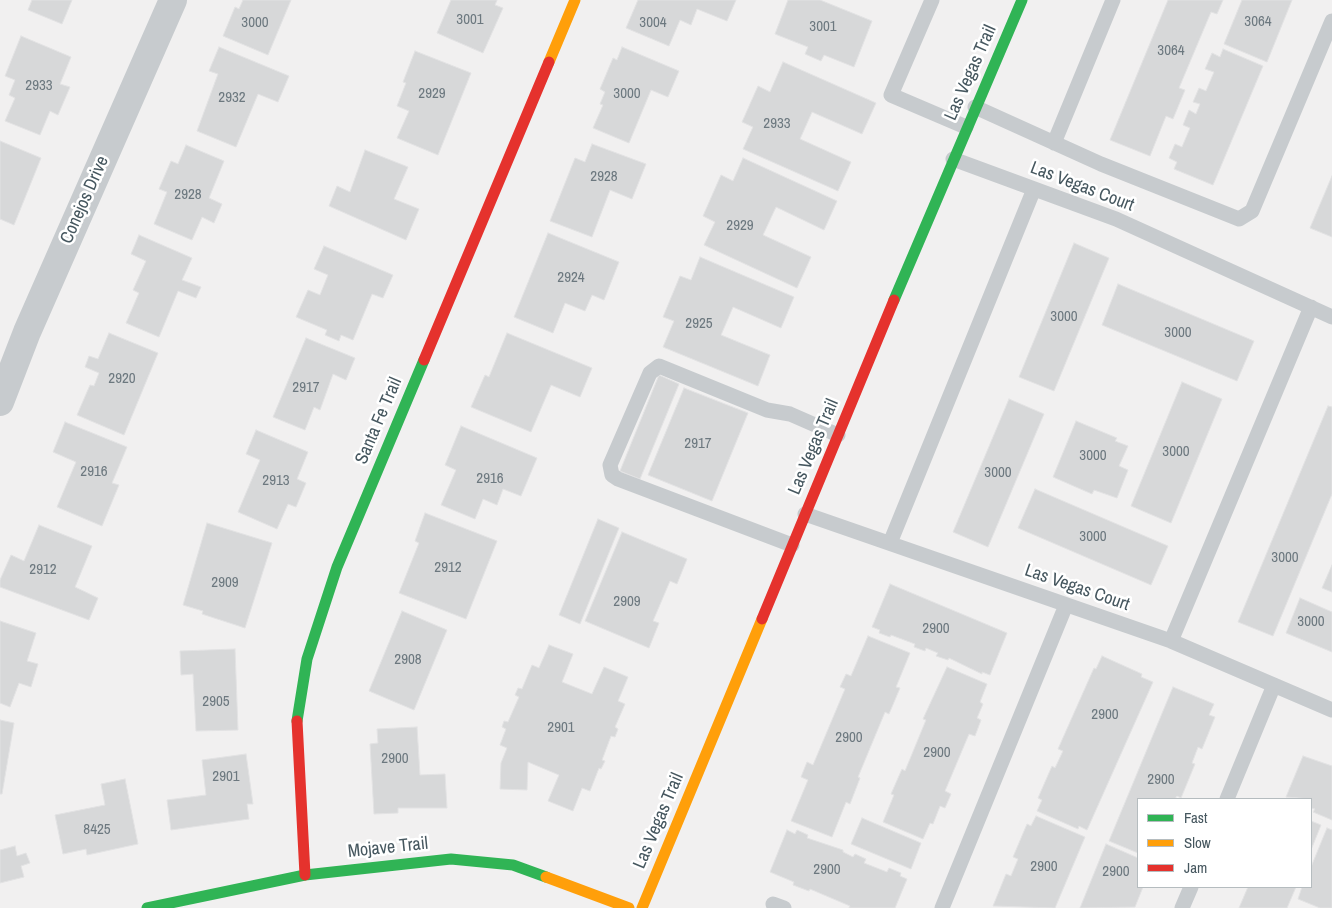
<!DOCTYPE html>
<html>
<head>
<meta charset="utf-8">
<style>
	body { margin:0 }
	#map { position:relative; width:1332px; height:908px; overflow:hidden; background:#f1f0f0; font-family:"Archivo Narrow",sans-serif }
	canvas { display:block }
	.legend { position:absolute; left:1137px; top:798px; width:175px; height:90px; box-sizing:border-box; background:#fff; border:1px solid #b5bcbf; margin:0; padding:6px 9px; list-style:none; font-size:15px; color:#46575f }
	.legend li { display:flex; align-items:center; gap:10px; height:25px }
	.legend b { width:25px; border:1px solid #b5bcbf }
</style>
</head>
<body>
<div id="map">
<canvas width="1332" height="908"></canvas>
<ul class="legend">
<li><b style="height:6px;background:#30b455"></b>Fast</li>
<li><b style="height:6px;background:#ff9f0a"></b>Slow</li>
<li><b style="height:6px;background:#e5322d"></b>Jam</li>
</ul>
</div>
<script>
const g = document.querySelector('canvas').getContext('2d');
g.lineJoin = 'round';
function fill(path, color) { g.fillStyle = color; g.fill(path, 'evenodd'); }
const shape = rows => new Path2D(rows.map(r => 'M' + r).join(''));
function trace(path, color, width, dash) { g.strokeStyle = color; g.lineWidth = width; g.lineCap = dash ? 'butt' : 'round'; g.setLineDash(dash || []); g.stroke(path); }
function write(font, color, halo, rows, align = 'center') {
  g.font = font + ' "Archivo Narrow",sans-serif'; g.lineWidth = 5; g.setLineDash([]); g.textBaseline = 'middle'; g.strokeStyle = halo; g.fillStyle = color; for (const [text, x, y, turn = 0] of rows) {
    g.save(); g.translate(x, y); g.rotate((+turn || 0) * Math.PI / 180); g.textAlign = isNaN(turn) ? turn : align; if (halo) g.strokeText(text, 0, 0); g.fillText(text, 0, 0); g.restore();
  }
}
const building = shape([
	[32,0,72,0,62,24,28,10,32,0],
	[243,0,291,0,268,55,223,36,235,7,239,9,243,0],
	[451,0,497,0,495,5,503,8,483,53,437,33,451,0],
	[638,0,736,0,727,21,697,9,691,25,680,20,669,46,626,28,638,0],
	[788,0,820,0,872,21,854,67,824,55,821,61,805,54,808,47,775,34,788,0],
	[1168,0,1223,0,1217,14,1211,12,1179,88,1185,90,1173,119,1166,116,1150,156,1110,140,1168,0],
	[1242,0,1292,0,1267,62,1224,44,1242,0],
	[21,36,71,57,60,84,70,87,58,115,50,111,40,135,5,121,15,98,9,95,15,80,5,76,21,36],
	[219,47,289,76,278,102,258,94,236,147,197,131,218,74,209,71,219,47],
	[622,47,679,71,668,97,651,90,629,143,593,128,603,105,600,104,605,92,600,89,613,58,617,60,622,47],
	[1223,49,1263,66,1213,185,1174,169,1177,162,1169,158,1175,144,1182,147,1190,128,1183,125,1189,110,1196,114,1200,104,1193,102,1199,88,1206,91,1214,72,1205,69,1212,53,1220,57,1223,49],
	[415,51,471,73,438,155,397,138,409,111,397,106,406,83,403,82,415,51],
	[783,62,876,103,862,134,812,112,800,139,851,162,838,191,743,149,753,127,742,122,758,86,770,92,783,62],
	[0,141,41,158,14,225,0,219,0,141],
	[592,144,646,164,632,199,610,190,592,237,550,221,575,158,585,162,592,144],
	[186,145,224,161,209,198,222,204,214,223,202,217,192,240,154,224,167,192,159,189,171,161,178,164,186,145],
	[365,150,408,167,394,199,419,209,406,240,329,206,337,186,350,192,365,150],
	[743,158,837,201,824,230,776,207,763,235,811,257,797,288,704,245,715,222,703,216,721,175,733,181,743,158],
	[1332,176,1332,237,1310,228,1332,176],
	[548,233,619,262,604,300,592,295,585,311,565,303,553,333,514,317,548,233],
	[139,235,192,258,182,280,201,287,196,298,178,291,159,337,126,323,139,293,133,290,146,261,131,254,139,235],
	[1074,243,1109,258,1054,391,1019,377,1074,243],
	[324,246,393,275,383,298,372,294,353,340,341,335,339,341,325,335,327,330,296,317,308,290,320,295,328,275,314,269,324,246],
	[700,257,794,297,781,328,733,307,721,335,770,355,758,386,663,347,674,321,663,317,680,276,691,280,700,257],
	[1118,284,1254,341,1237,381,1102,325,1118,284],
	[109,333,158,353,124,435,77,415,90,385,94,386,99,373,85,367,89,356,98,359,109,333],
	[507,333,592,368,580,397,551,385,531,432,471,407,485,375,489,377,507,333],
	[306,338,355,358,346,380,333,374,320,410,314,407,305,430,273,417,306,338],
	[659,375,679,384,640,479,620,471,659,375],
	[1182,382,1222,399,1171,523,1131,506,1182,382],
	[684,388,748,413,712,501,648,475,684,388],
	[1009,399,1044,414,988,547,953,532,1009,399],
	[1328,406,1332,407,1332,494,1273,636,1238,622,1328,406],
	[1076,421,1117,438,1115,441,1128,446,1119,466,1128,470,1117,498,1094,490,1092,494,1053,477,1076,421],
	[65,422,127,447,112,483,119,485,102,526,57,507,76,462,53,452,65,422],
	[461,426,537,458,521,496,503,489,497,505,483,499,475,519,441,505,456,470,445,465,461,426],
	[256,430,308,452,297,479,306,483,296,507,288,504,277,529,238,512,260,460,246,454,256,430],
	[1035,489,1168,546,1151,585,1018,528,1035,489],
	[425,513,497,541,466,619,399,593,419,543,415,541,425,513],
	[598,519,619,528,580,624,559,615,598,519],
	[207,523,272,543,245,628,202,614,203,611,183,605,207,523],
	[39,525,92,546,75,587,98,598,89,620,0,587,0,580,11,555,24,561,39,525],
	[622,532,687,559,677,584,670,581,653,621,659,623,649,648,585,621,622,532],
	[1332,565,1332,592,1322,588,1332,565],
	[890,584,1007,633,990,675,982,672,982,674,949,658,948,660,936,656,938,653,926,648,925,651,914,647,915,644,891,635,890,637,879,633,880,630,872,627,890,584],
	[1300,598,1332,612,1332,652,1286,633,1300,598],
	[402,611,447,630,414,710,369,691,402,611],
	[0,621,36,633,27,661,38,664,31,687,19,683,10,707,0,703,0,621],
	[868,636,910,653,896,687,900,688,889,714,885,712,858,777,860,778,850,804,846,802,832,837,791,821,808,780,801,777,807,762,813,765,845,689,840,687,846,674,851,676,868,636],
	[549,645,573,654,562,682,592,694,604,667,628,677,618,701,625,704,615,727,618,729,615,737,611,736,602,760,605,761,601,769,599,768,590,791,582,788,573,811,548,801,559,775,528,762,527,790,500,789,501,763,507,748,500,745,506,729,502,727,504,721,508,722,519,697,515,695,518,688,522,689,532,665,539,668,549,645],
	[235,649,238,730,196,731,193,674,181,675,180,651,235,649],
	[1102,656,1142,674,1141,677,1153,682,1087,830,1079,826,1078,829,1037,811,1042,800,1038,798,1052,766,1055,768,1063,751,1058,749,1094,668,1096,669,1102,656],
	[947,667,987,684,980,702,983,704,977,718,981,720,975,736,969,734,945,791,951,794,945,808,940,806,933,824,930,823,923,839,883,822,894,795,891,794,902,769,905,771,926,720,923,719,947,667],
	[1173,687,1214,704,1209,715,1215,717,1202,749,1198,747,1192,763,1195,764,1181,798,1177,796,1175,799,1138,799,1138,853,1109,841,1173,687],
	[0,720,14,723,2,794,0,794,0,720],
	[417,727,420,775,445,774,447,808,398,808,398,813,374,814,370,744,378,743,377,729,417,727],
	[246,754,253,804,247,804,249,819,171,830,167,800,206,795,202,760,246,754],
	[1303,756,1332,766,1332,820,1313,812,1315,809,1311,808,1311,799,1286,797,1303,756],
	[125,779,138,844,87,855,86,849,63,854,55,815,105,805,101,784,125,779],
	[1036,816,1085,837,1055,908,993,906,1006,874,1011,876,1018,859,1013,857,1027,824,1031,826,1036,816],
	[862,818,921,843,911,869,851,844,862,818],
	[1311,821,1321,825,1311,850,1311,821],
	[1327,828,1332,830,1332,908,1320,908,1298,899,1302,887,1311,887,1311,867,1327,828],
	[787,830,795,834,797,830,808,835,807,838,843,850,843,852,853,857,855,854,866,859,864,863,887,872,889,868,901,873,900,876,907,879,895,908,849,908,850,906,810,889,809,891,793,885,794,882,770,872,787,830],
	[1106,844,1138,858,1138,887,1143,887,1135,907,1080,908,1106,844],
	[15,846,17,856,26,853,30,863,21,866,24,877,0,883,0,850,15,846],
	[1248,887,1296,887,1287,908,1239,908,1248,887]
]);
fill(building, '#d7d8d9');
trace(building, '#e2e2e3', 1);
trace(shape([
	[932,0,891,95,966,127],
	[975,107,1101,164,1239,219,1252,211,1332,21],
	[1054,143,1113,0],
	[953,159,1116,219,1332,317],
	[805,514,1171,641,1332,710],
	[890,543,1034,189],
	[792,545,618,479,612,475,610,465,650,373,659,366,767,410,790,414,838,435],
	[1171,641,1311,307],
	[1227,799,1274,685],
	[773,904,784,908],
	[942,908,1066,605],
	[1182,908,1191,887]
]), '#c7cbce', 15);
trace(shape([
	[0,402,27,332,173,0]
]), '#c7cbce', 28);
trace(shape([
	[894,300,1022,0],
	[297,721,307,659,337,567,424,360],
	[147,908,305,875,451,859,513,865,546,877]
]), '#30b455', 11);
trace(shape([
	[549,62,575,0],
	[546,877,629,908],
	[642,908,762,619]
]), '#ff9f0a', 11);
trace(shape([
	[424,360,549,62],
	[762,619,894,300],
	[297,721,305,875]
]), '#e5322d', 11);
write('15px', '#6c787f', null, [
	["3001",470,20],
	["3064",1258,22],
	["3000",255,23],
	["3004",653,23],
	["3001",823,27],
	["3064",1171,51],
	["2933",39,86],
	["2929",432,94],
	["3000",627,94],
	["2932",232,98],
	["2933",777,124],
	["2928",604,177],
	["2928",188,195],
	["2929",740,226],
	["2924",571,278],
	["3000",1064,317],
	["2925",699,324],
	["3000",1178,333],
	["2920",122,379],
	["2917",306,388],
	["2917",698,444],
	["3000",1176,452],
	["3000",1093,456],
	["2916",94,472],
	["3000",998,473],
	["2916",490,479],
	["2913",276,481],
	["3000",1093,537],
	["3000",1285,558],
	["2912",448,568],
	["2912",43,570],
	["2909",225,583],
	["2909",627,602],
	["3000",1311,622],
	["2900",936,629],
	["2908",408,660],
	["2905",216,702],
	["2900",1105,715],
	["2901",561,728],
	["2900",849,738],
	["2900",937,753],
	["2900",395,759],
	["2901",226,777],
	["2900",1161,780],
	["8425",97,830],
	["2900",1044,867],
	["2900",827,870],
	["2900",1116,872]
]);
write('18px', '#46575f', '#fff', [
	["Las Vegas Trail",971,73,-66],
	["Las Vegas Court",1082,187,21],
	["Conejos Drive",85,200,-66],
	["Santa Fe Trail",379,421,-67],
	["Las Vegas Trail",814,447,-67],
	["Las Vegas Court",1077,588,19],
	["Las Vegas Trail",659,821,-67],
	["Mojave Trail",388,848,-6]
]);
</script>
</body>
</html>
